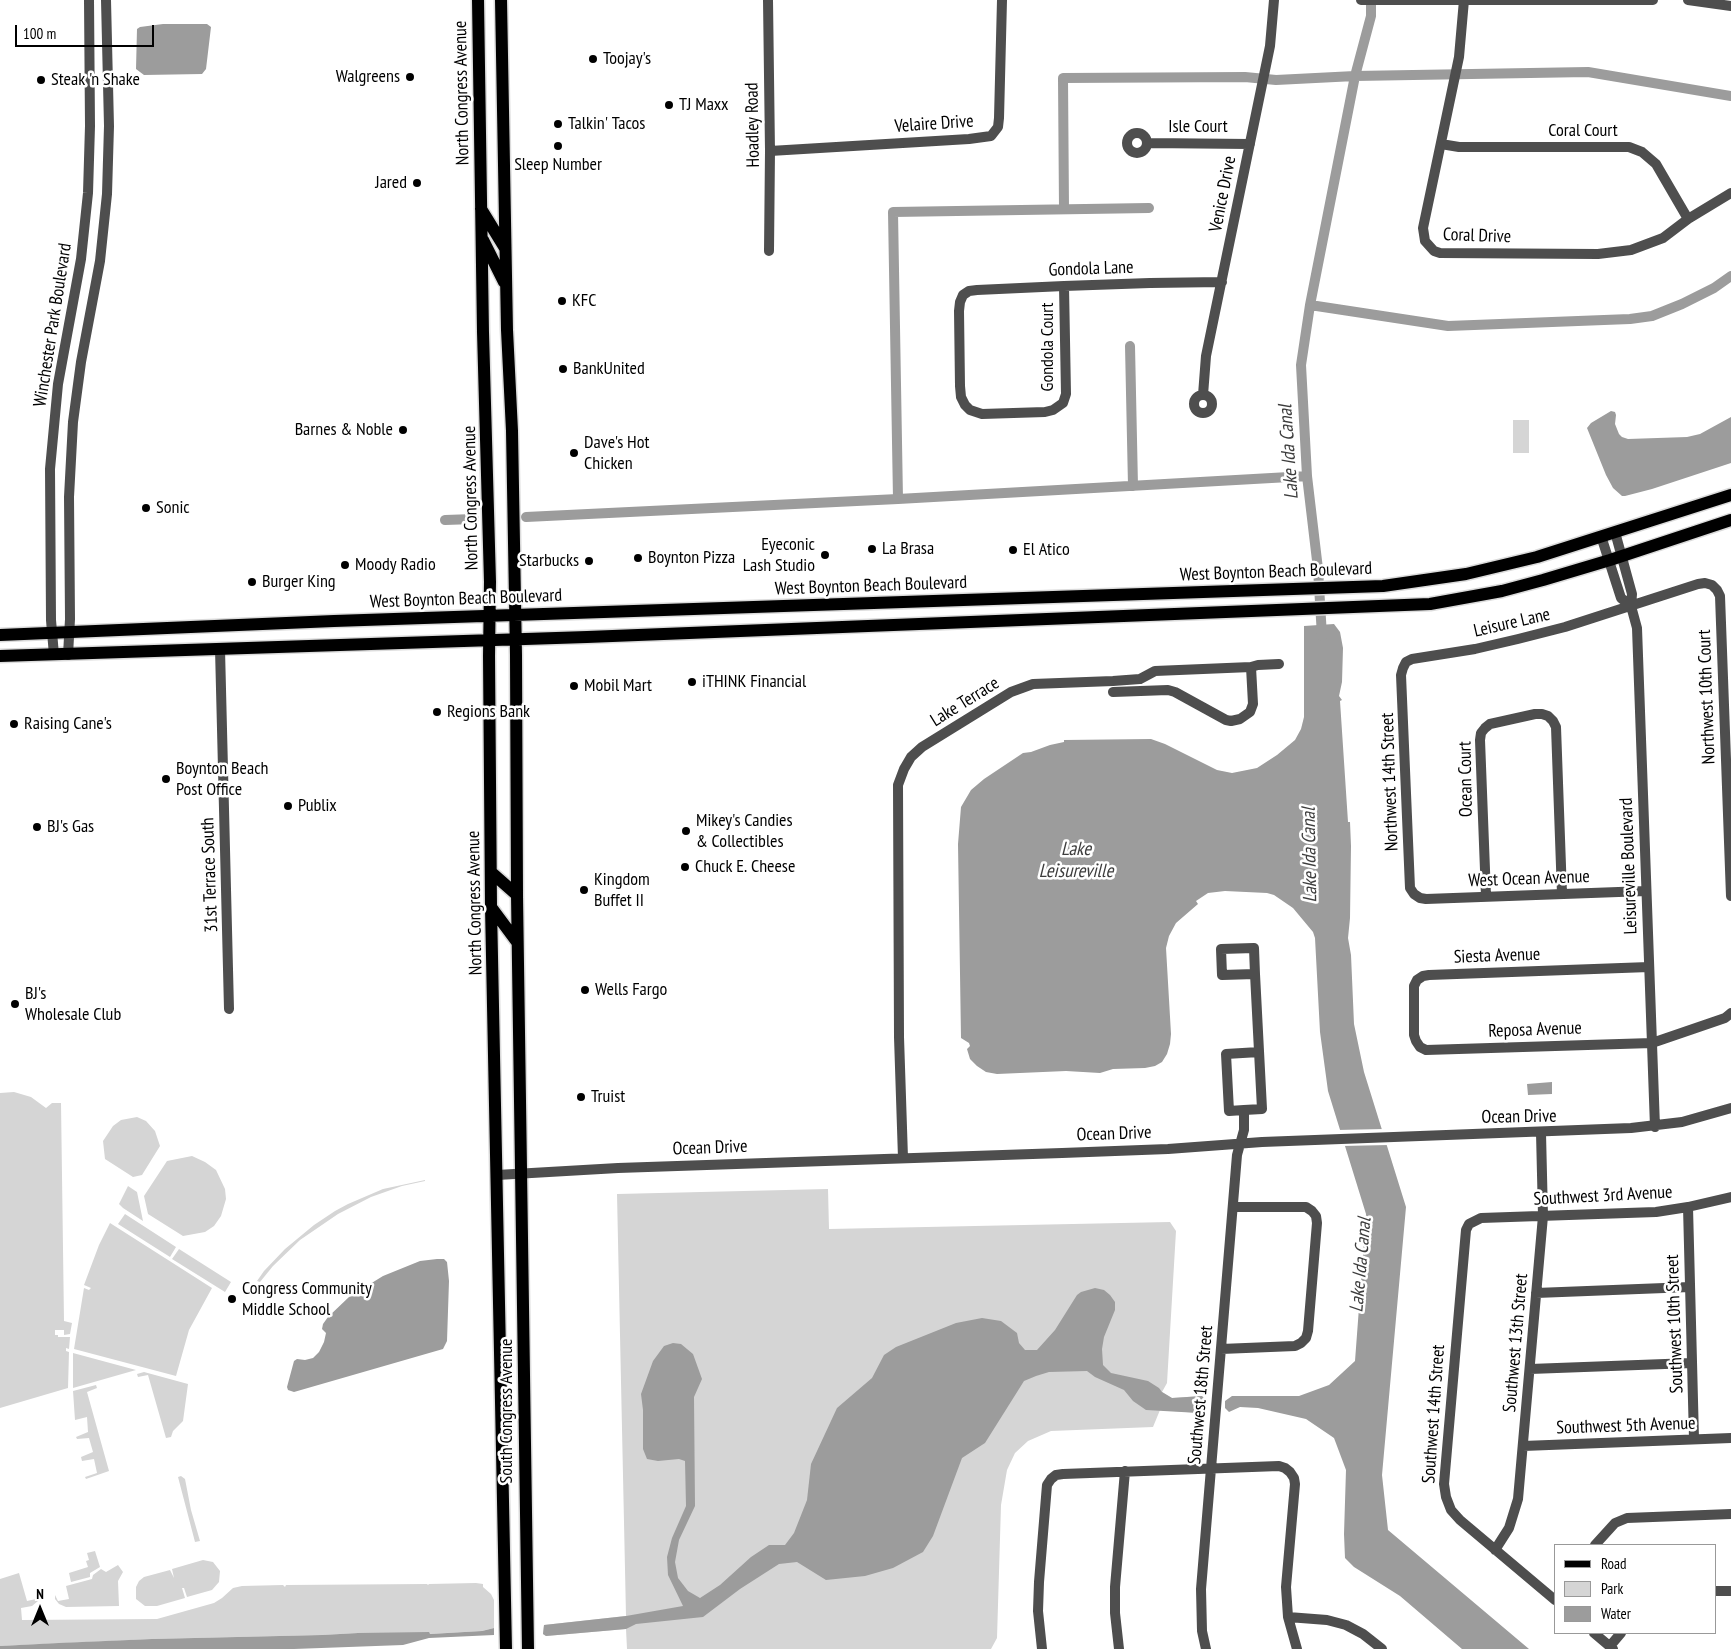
<!DOCTYPE html>
<html>
<head>
<meta charset="utf-8">
<style>
	body { margin:0 }
	#map { position:relative; width:1731px; height:1649px; overflow:hidden; background:#fff; font-family:"PT Sans Narrow",sans-serif }
	canvas { display:block }
	.legend { position:absolute; left:1554px; top:1544px; width:162px; height:90px; box-sizing:border-box; background:#fff; border:1px solid #999; margin:0; padding:6px 9px; list-style:none; font-size:15px; color:#000 }
	.legend li { display:flex; align-items:center; gap:10px; height:25px }
	.legend b { width:25px; border:1px solid #999 }
	.north { position:absolute; left:15px; top:1584px; width:50px; height:50px; -webkit-text-stroke:4px #fff; paint-order:stroke; rotate:0deg; font-size:14px; font-weight:700; line-height:20px; text-align:center; color:#000 }
	.north::after { content:''; display:block; margin:auto; width:18px; height:22px; background:#000; clip-path:polygon(50% 0,100% 100%,50% 72%,0 100%) }
	.scale { position:absolute; left:15px; top:25px; width:139px; height:22px; box-sizing:border-box; border:2px solid #000; border-top:0; padding-left:6px; font-size:15px; line-height:18px; white-space:nowrap; color:#000; -webkit-text-stroke:4px #fff; paint-order:stroke }
</style>
</head>
<body>
<div id="map">
<canvas width="1731" height="1649"></canvas>
<ul class="legend">
<li><b style="height:6px;background:#000"></b>Road</li>
<li><b style="height:14px;background:#d5d5d5"></b>Park</li>
<li><b style="height:14px;background:#9c9c9c"></b>Water</li>
</ul>
<div class="north">N</div>
<div class="scale">100 m</div>
</div>
<script>
const g = document.querySelector('canvas').getContext('2d');
g.lineJoin = 'round';
function fill(path, color) { g.fillStyle = color; g.fill(path, 'evenodd'); }
const shape = rows => new Path2D(rows.map(r => 'M' + r).join(''));
function trace(path, color, width, dash) { g.strokeStyle = color; g.lineWidth = width; g.lineCap = dash ? 'butt' : 'round'; g.setLineDash(dash || []); g.stroke(path); }
function write(font, color, halo, rows, align = 'center') {
  g.font = font + ' "PT Sans Narrow",sans-serif'; g.lineWidth = 5; g.setLineDash([]); g.textBaseline = 'middle'; g.strokeStyle = halo; g.fillStyle = color; for (const [text, x, y, turn = 0] of rows) {
    g.save(); g.translate(x, y); g.rotate((+turn || 0) * Math.PI / 180); g.textAlign = isNaN(turn) ? turn : align; if (halo) g.strokeText(text, 0, 0); g.fillText(text, 0, 0); g.restore();
  }
}
fill(shape([
	[1513,420,1529,420,1529,453,1513,453],
	[14,1092,31,1097,46,1108,52,1103,61,1103,64,1321,72,1323,70,1334,64,1335,64,1330,55,1330,55,1335,58,1335,58,1337,70,1337,69,1349,66,1348,66,1351,69,1352,68,1388,0,1408,0,1093],
	[137,1117,146,1121,155,1131,160,1146,142,1175,133,1177,105,1159,103,1141,113,1126,121,1120],
	[192,1156,205,1162,216,1170,225,1189,226,1199,221,1216,214,1226,205,1232,183,1236,148,1214,144,1196,167,1161],
	[425,1180,425,1181,402,1186,371,1197,338,1214,300,1240,273,1266,260,1282,257,1281,264,1271,285,1249,314,1225,335,1211,348,1204,383,1189],
	[128,1186,137,1192,143,1221,123,1208,119,1204],
	[828,1189,829,1229,1170,1222,1176,1231,1167,1383,1162,1392,1172,1398,1202,1396,1207,1402,1206,1408,1199,1413,1160,1410,1153,1427,1051,1431,1028,1441,1015,1453,1007,1470,1001,1505,997,1638,991,1649,627,1649,626,1629,546,1636,543,1634,544,1625,626,1616,617,1194],
	[125,1214,176,1247,170,1257,118,1224],
	[110,1223,212,1288,189,1330,176,1376,74,1349,84,1288,89,1290,91,1288,84,1285,99,1245],
	[179,1249,231,1282,225,1292,172,1259],
	[73,1353,136,1370,73,1388],
	[144,1372,188,1384,183,1421,173,1431,171,1437,166,1438,148,1375,138,1377,137,1374],
	[96,1385,97,1388,87,1392,109,1471,86,1479,85,1477,97,1473,94,1459,82,1461,81,1457,93,1452,89,1438,77,1439,76,1437,88,1432,87,1417,75,1420,73,1391],
	[181,1476,185,1479,191,1510,200,1541,195,1542,178,1477],
	[95,1551,100,1567,90,1573,90,1577,71,1582,69,1573,88,1567,86,1561,89,1560,87,1553],
	[203,1560,213,1562,220,1571,219,1582,212,1590,187,1597,184,1588,182,1588,185,1598,157,1606,145,1606,136,1599,136,1587,139,1581,144,1577,170,1570,174,1578,172,1569],
	[118,1565,123,1572,118,1581,119,1606,66,1607,59,1604,55,1599,55,1595,58,1601,69,1599,66,1586,92,1579,93,1575,101,1569,106,1572],
	[19,1573,27,1601,36,1599,38,1601,32,1606,21,1608,22,1620,157,1619,214,1603,222,1598,233,1588,242,1586,283,1585,285,1587,286,1585,427,1584,428,1585,429,1584,476,1583,483,1584,483,1587,491,1594,494,1600,494,1628,482,1631,429,1634,429,1633,358,1633,322,1635,152,1639,0,1646,0,1579]
]), '#d5d5d5');
fill(shape([
	[163,24,207,24,211,27,206,69,202,74,144,75,136,69,137,29,140,27],
	[1611,411,1615,412,1616,415,1615,424,1619,434,1622,437,1628,439,1687,437,1700,434,1731,417,1731,463,1652,489,1625,496,1622,496,1613,488,1606,475,1587,428,1591,423],
	[1334,624,1340,632,1343,648,1342,682,1339,696,1342,700,1340,701,1348,822,1350,822,1351,846,1350,918,1348,938,1351,955,1354,1024,1364,1072,1406,1207,1382,1475,1388,1530,1529,1649,1462,1649,1400,1596,1354,1567,1345,1558,1344,1534,1346,1470,1334,1438,1306,1419,1258,1408,1240,1407,1229,1412,1225,1408,1225,1401,1232,1396,1299,1396,1329,1385,1355,1361,1366,1214,1328,1091,1320,1032,1315,938,1313,932,1293,908,1274,895,1267,893,1225,891,1208,893,1196,901,1198,904,1176,923,1169,936,1166,948,1171,1034,1170,1044,1167,1054,1162,1062,1155,1066,1145,1068,1113,1069,1100,1073,1066,1071,997,1074,986,1072,977,1066,970,1059,967,1049,970,1046,969,1043,961,1038,958,844,961,807,971,790,984,779,1023,753,1031,752,1050,745,1064,742,1064,740,1151,739,1165,744,1217,770,1232,773,1257,768,1277,755,1295,740,1301,729,1304,717,1304,626],
	[1552,1082,1552,1094,1528,1095,1527,1084],
	[437,1259,444,1259,447,1262,449,1281,447,1341,443,1349,294,1392,288,1390,287,1387,294,1361,297,1359,305,1360,313,1358,319,1352,324,1342,326,1333,322,1329,323,1324,328,1317,349,1297,383,1276,420,1261],
	[1095,1288,1104,1290,1110,1295,1115,1302,1115,1310,1104,1337,1102,1349,1103,1365,1111,1373,1148,1381,1159,1388,1162,1392,1172,1398,1202,1396,1207,1402,1206,1408,1199,1413,1146,1410,1133,1401,1124,1390,1095,1377,1087,1371,1049,1372,1036,1376,1024,1381,985,1443,962,1458,933,1536,923,1552,893,1568,865,1576,826,1580,797,1562,779,1564,740,1589,703,1617,636,1624,626,1629,546,1636,543,1634,544,1625,626,1616,683,1606,668,1575,667,1557,672,1538,686,1506,685,1461,679,1459,658,1461,647,1459,643,1449,643,1410,641,1394,653,1361,664,1346,673,1343,681,1344,693,1354,702,1379,694,1397,695,1506,679,1540,675,1562,678,1578,688,1591,700,1598,720,1585,751,1557,769,1545,785,1545,794,1533,807,1500,811,1464,837,1408,872,1378,884,1355,896,1347,956,1323,982,1318,1001,1321,1017,1333,1019,1343,1025,1350,1037,1350,1055,1330,1077,1295,1081,1292],
	[494,1628,494,1635,429,1638,403,1645,294,1649,0,1649,0,1646,59,1643,152,1639,322,1635,358,1633,429,1632,430,1634,482,1631]
]), '#9c9c9c');
fill(shape([
	[1384,1129,1389,1145,1342,1146,1337,1130]
]), '#fff');
trace(shape([
	[1064,209,1063,78,1245,77,1276,80,1355,76,1588,72,1731,96],
	[1310,305,1448,326,1630,319,1652,316,1682,304,1714,288,1731,276],
	[1130,346,1133,486],
	[898,499,893,212,1149,208],
	[526,517,898,499,1307,476],
	[445,520,474,519],
	[1322,636,1318,569,1307,476,1301,365,1310,305,1355,76,1371,16,1371,0]
]), '#9c9c9c', 10);
const major = shape([
	[478,0,483,332,490,582,489,656,491,907,506,1649],
	[501,0,507,330,512,431,516,655,517,895,528,1649],
	[481,209,505,248],
	[483,240,504,282],
	[0,635,334,621,1383,586,1466,574,1537,557,1731,495],
	[0,656,587,637,1430,604,1502,591,1543,580,1610,560,1731,520],
	[492,873,517,895],
	[491,907,517,942]
]);
trace(major, '#dbdbdb', 15);
trace(shape([
	[768,0,770,151,769,251],
	[1361,0,1653,0],
	[1464,0,1459,57,1423,228,1425,241,1434,251,1440,253,1598,254,1631,250,1663,238,1688,219,1731,193],
	[1688,0,1731,6],
	'1127 143a10 10 0 1 1 20 0a10 10 0 1 1-20 0Z',
	[1147,143,1250,144],
	[1441,144,1459,147,1629,147,1642,152,1656,164,1688,219],
	[770,151,969,139,991,136,998,127,999,118,1002,0],
	[1064,286,1066,394,1063,403,1053,410,1045,412,982,414,970,410,965,405,961,397,960,386,959,311,960,302,963,295,969,291,977,290,1064,286,1150,283,1222,282],
	[1203,395,1206,356,1270,46,1274,0],
	'1194 404a9 9 0 1 1 18 0a9 9 0 1 1-18 0Z',
	[1615,532,1632,594,1631,606,1637,628,1655,1127],
	[1601,536,1621,598,1631,606],
	[220,649,229,1009],
	[54,655,51,620,50,469,58,384,81,259,88,193,90,126,89,0],
	[68,655,70,619,69,497,73,422,81,362,100,261,107,194,109,126,106,0],
	[1251,667,1258,665,1279,664],
	[1646,891,1426,899,1420,898,1414,894,1410,888,1401,675,1403,668,1406,662,1412,659,1475,649,1518,639,1565,627,1698,584,1705,583,1712,585,1717,590,1720,596,1731,896],
	[1486,896,1480,740,1481,733,1485,728,1490,724,1535,714,1542,714,1548,716,1553,721,1556,727,1562,894],
	[1649,967,1429,975,1423,976,1417,980,1414,986,1414,1035,1416,1041,1420,1047,1426,1050,1652,1043,1725,1018,1731,1013],
	[1244,1110,1229,1111,1226,1054,1259,1052],
	[903,1158,899,1037,898,785,904,769,911,757,922,747,1011,692,1033,684,1113,681,1140,679,1155,671,1251,667,1253,704,1250,712,1240,719,1231,721,1226,720,1175,692,1168,690,1113,692],
	[497,1175,618,1168,1062,1153,1168,1149,1262,1142,1631,1128,1682,1122,1731,1108],
	[1688,1207,1694,1439],
	[1536,1293,1690,1287],
	[1221,1349,1295,1346,1301,1343,1306,1338,1308,1331,1317,1223,1316,1216,1312,1211,1306,1207,1233,1207],
	[1530,1369,1692,1363],
	[1523,1446,1731,1438],
	[1595,1545,1615,1523,1627,1518,1731,1514],
	[1495,1550,1509,1528,1518,1499,1543,1216,1541,1133],
	[1715,1591,1731,1591],
	[1555,1600,1460,1520,1451,1510,1446,1497,1444,1484,1466,1230,1469,1224,1481,1218,1656,1212,1688,1207,1731,1197],
	[1288,1617,1327,1620,1346,1625,1363,1634,1382,1649],
	[1594,1633,1613,1649],
	[1610,1646,1621,1633],
	[1042,1649,1038,1611,1039,1582,1047,1485,1051,1479,1056,1475,1063,1474,1279,1466,1285,1468,1290,1472,1294,1478,1295,1484,1286,1587,1288,1617,1297,1649],
	[1119,1649,1115,1613,1115,1587,1125,1471],
	[1206,1649,1202,1631,1201,1589,1237,1155,1244,1130,1244,1110,1262,1109,1255,974,1254,948,1221,949,1222,975,1255,974]
]), '#4e4e4e', 10);
trace(major, '#000', 12);
for (const [x, y, r, color] of [
	[593,59,5,"#000"],
	[410,77,5,"#000"],
	[41,80,5,"#000"],
	[669,105,5,"#000"],
	[558,124,5,"#000"],
	[558,146,5,"#000"],
	[417,183,5,"#000"],
	[562,301,5,"#000"],
	[563,369,5,"#000"],
	[403,430,5,"#000"],
	[574,453,5,"#000"],
	[146,508,5,"#000"],
	[872,549,5,"#000"],
	[1013,550,5,"#000"],
	[825,555,5,"#000"],
	[638,558,5,"#000"],
	[589,561,5,"#000"],
	[345,565,5,"#000"],
	[252,582,5,"#000"],
	[692,682,5,"#000"],
	[574,686,5,"#000"],
	[437,712,5,"#000"],
	[14,724,5,"#000"],
	[166,779,5,"#000"],
	[288,806,5,"#000"],
	[37,827,5,"#000"],
	[686,831,5,"#000"],
	[685,867,5,"#000"],
	[584,890,5,"#000"],
	[585,990,5,"#000"],
	[15,1004,5,"#000"],
	[581,1097,5,"#000"],
	[232,1299,5,"#000"]
]) { const dot = new Path2D(); dot.arc(x, y, r, 0, 2 * Math.PI); g.fillStyle = color; g.fill(dot); trace(dot, '#fff', 2); }
write('18px', '#000', '#fff', [
	["Toojay's",603,59],
	["Walgreens",400,77,"right"],
	["Steak 'n Shake",51,80],
	["TJ Maxx",679,105],
	["Talkin' Tacos",568,124],
	["Sleep Number",558,165,"center"],
	["Jared",407,183,"right"],
	["KFC",572,301],
	["BankUnited",573,369],
	["Barnes & Noble",393,430,"right"],
	["Dave's Hot",584,443],
	["Chicken",584,464],
	["Sonic",156,508],
	["Eyeconic",815,545,"right"],
	["Lash Studio",815,566,"right"],
	["La Brasa",882,549],
	["El Atico",1023,550],
	["Boynton Pizza",648,558],
	["Starbucks",579,561,"right"],
	["Moody Radio",355,565],
	["Burger King",262,582],
	["iTHINK Financial",702,682],
	["Mobil Mart",584,686],
	["Regions Bank",447,712],
	["Raising Cane's",24,724],
	["Boynton Beach",176,769],
	["Post Office",176,790],
	["Publix",298,806],
	["Mikey's Candies",696,821],
	["& Collectibles",696,842],
	["BJ's Gas",47,827],
	["Chuck E. Cheese",695,867],
	["Kingdom",594,880],
	["Buffet II",594,901],
	["Wells Fargo",595,990],
	["BJ's",25,994],
	["Wholesale Club",25,1015],
	["Truist",591,1097],
	["Congress Community",242,1289],
	["Middle School",242,1310]
], 'left');
write('18px', '#000', '#fff', [
	["North Congress Avenue",462,93,-91],
	["Velaire Drive",934,124,-4],
	["Hoadley Road",753,125,-91],
	["Isle Court",1198,127],
	["Coral Court",1583,131],
	["Venice Drive",1223,194,-79],
	["Coral Drive",1477,236,2],
	["Gondola Lane",1091,269,-2],
	["Winchester Park Boulevard",53,325,-81],
	["Gondola Court",1048,347,-90],
	["North Congress Avenue",471,498,-91],
	["West Boynton Beach Boulevard",1276,572,-2],
	["West Boynton Beach Boulevard",871,586,-2],
	["West Boynton Beach Boulevard",466,599,-2],
	["Leisure Lane",1512,623,-13],
	["Northwest 10th Court",1707,697,-92],
	["Lake Terrace",965,702,-32],
	["Ocean Court",1466,779,-91],
	["Northwest 14th Street",1390,782,-92],
	["Leisureville Boulevard",1629,866,-92],
	["31st Terrace South",210,875,-92],
	["West Ocean Avenue",1529,879,-2],
	["North Congress Avenue",475,903,-91],
	["Siesta Avenue",1497,956,-2],
	["Reposa Avenue",1535,1030,-2],
	["Ocean Drive",1519,1117,-1],
	["Ocean Drive",1114,1134,-2],
	["Ocean Drive",710,1148,-2],
	["Southwest 3rd Avenue",1603,1196,-3],
	["Southwest 10th Street",1675,1324,-92],
	["Southwest 13th Street",1516,1343,-85],
	["Southwest 18th Street",1201,1395,-85],
	["South Congress Avenue",507,1411,-90],
	["Southwest 14th Street",1434,1414,-86],
	["Southwest 5th Avenue",1626,1426,-2]
]);
write('italic 19px', '#3d3d3d', '#fff', [
	["Lake Ida Canal",1289,452,-94],
	["Lake",1076,850],
	["Leisureville",1076,872],
	["Lake Ida Canal",1310,855,-91],
	["Lake Ida Canal",1361,1265,-85]
]);
</script>
</body>
</html>
